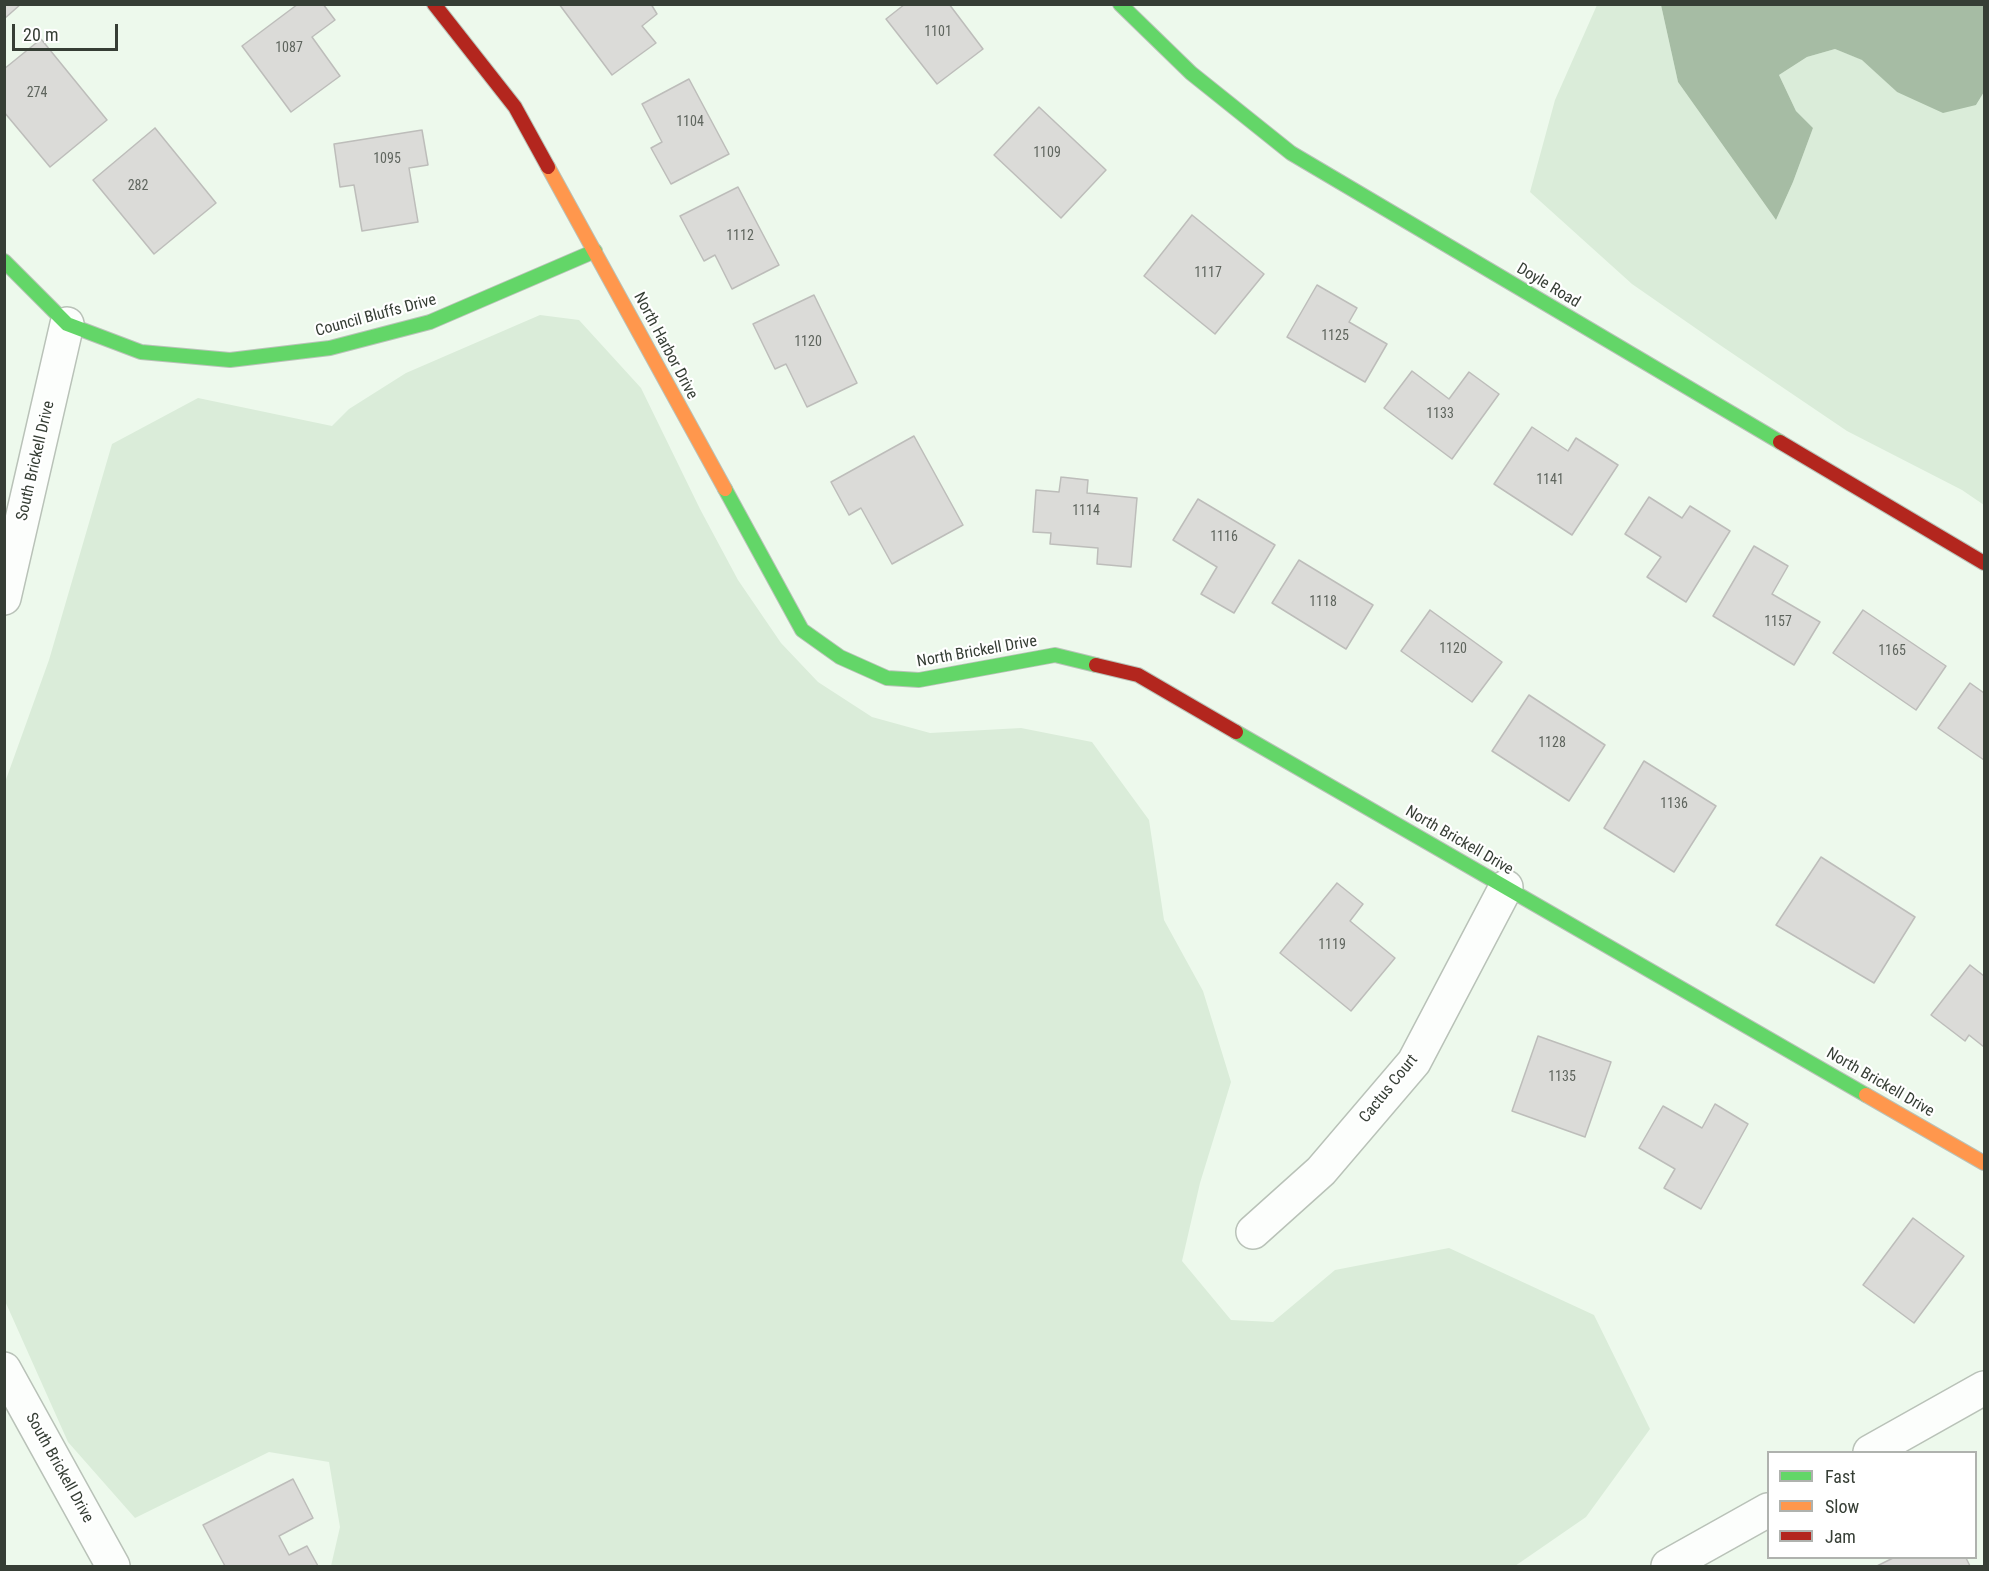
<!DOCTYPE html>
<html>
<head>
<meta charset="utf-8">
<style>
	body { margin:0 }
	#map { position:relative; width:1989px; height:1571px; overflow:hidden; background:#edf9ec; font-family:"Roboto Condensed",sans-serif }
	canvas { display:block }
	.frame { position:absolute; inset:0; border:6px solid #363e35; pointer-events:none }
	.legend { position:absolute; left:1767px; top:1451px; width:210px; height:108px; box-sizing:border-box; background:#fff; border:2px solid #afb2ae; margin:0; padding:8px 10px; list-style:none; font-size:18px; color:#363e35 }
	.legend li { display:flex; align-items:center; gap:12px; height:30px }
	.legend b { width:30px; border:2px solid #afb2ae }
	.scale { position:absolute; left:12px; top:24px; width:106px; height:27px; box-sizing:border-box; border:3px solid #363e35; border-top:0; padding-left:8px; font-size:18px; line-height:21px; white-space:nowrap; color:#363e35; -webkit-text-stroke:4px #fff; paint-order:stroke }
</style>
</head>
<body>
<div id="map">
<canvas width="1989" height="1571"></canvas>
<div class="frame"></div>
<ul class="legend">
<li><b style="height:8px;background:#63d668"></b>Fast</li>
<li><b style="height:8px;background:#ff974d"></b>Slow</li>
<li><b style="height:8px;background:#b3261e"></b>Jam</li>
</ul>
<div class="scale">20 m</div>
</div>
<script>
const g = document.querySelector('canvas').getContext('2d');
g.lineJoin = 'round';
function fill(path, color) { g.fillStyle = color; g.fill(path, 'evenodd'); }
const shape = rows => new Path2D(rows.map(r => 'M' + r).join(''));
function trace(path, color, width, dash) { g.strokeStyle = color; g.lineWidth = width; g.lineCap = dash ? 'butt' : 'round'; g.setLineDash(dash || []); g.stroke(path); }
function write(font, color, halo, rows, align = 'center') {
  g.font = font + ' "Roboto Condensed",sans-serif'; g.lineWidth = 4.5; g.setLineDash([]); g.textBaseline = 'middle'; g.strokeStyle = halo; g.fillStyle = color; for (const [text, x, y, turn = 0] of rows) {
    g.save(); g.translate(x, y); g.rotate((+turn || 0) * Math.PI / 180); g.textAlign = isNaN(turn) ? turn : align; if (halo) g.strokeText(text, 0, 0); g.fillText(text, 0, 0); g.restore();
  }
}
fill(shape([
	[1597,5,1661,5,1678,82,1776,220,1793,182,1813,128,1796,111,1779,75,1807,57,1835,49,1863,60,1897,92,1976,105,1984,92,1984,505,1962,490,1847,431,1717,343,1632,284,1530,192,1555,100],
	[540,315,579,320,641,388,700,509,738,580,781,643,818,682,872,717,930,733,1021,728,1092,742,1149,820,1164,920,1203,991,1231,1082,1200,1183,1182,1261,1231,1320,1273,1322,1335,1270,1449,1248,1594,1315,1650,1429,1586,1517,1515,1566,331,1566,340,1527,329,1462,269,1452,135,1518,68,1442,5,1301,4,785,49,660,112,444,198,398,332,426,349,409,406,373]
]), '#daecd9');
fill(shape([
	[1661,5,1984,5,1984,92,1976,105,1943,113,1897,92,1862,60,1835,49,1807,57,1779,75,1796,111,1813,128,1793,182,1776,220,1678,82]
]), '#a6bca4');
const building = shape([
	[4,4,21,4,4,19,4,4],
	[298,4,323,4,335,20,312,37,340,76,291,112,242,46,298,4],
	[559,4,651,4,657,14,642,26,656,43,612,75,559,4],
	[905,4,949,4,983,49,937,84,886,19,905,4],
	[41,39,107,120,50,167,4,112,4,69,41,39],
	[689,79,729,154,671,184,651,148,662,142,642,104,689,79],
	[1039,107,1106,170,1061,218,994,155,1039,107],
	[155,128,216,203,154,254,93,180,155,128],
	[422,130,428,165,409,168,418,222,362,231,354,185,340,187,334,144,422,130],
	[738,187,779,265,732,289,715,255,704,261,680,216,738,187],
	[1192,215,1264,274,1215,334,1144,276,1192,215],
	[1317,285,1357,308,1349,322,1387,344,1365,382,1287,337,1317,285],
	[814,295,857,383,807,407,786,364,775,369,753,324,814,295],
	[1412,371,1449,399,1469,372,1499,394,1452,459,1384,408,1412,371],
	[1532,427,1568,451,1576,438,1618,465,1572,535,1494,484,1532,427],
	[914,436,963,525,892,564,861,508,849,515,831,482,914,436],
	[1061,477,1088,480,1087,493,1137,498,1131,567,1097,564,1098,548,1050,544,1051,533,1033,532,1036,490,1059,492,1061,477],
	[1649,497,1682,518,1690,506,1730,531,1686,602,1647,577,1661,557,1625,534,1649,497],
	[1198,499,1275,545,1234,613,1201,594,1217,567,1173,540,1198,499],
	[1754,546,1788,566,1772,594,1820,622,1794,665,1713,616,1754,546],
	[1299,560,1373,605,1346,649,1272,603,1299,560],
	[1430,610,1502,662,1472,702,1401,651,1430,610],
	[1863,610,1946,666,1916,710,1833,653,1863,610],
	[1970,683,1984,693,1984,760,1938,728,1970,683],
	[1529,695,1605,745,1569,801,1492,751,1529,695],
	[1644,761,1716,806,1674,872,1604,828,1644,761],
	[1821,857,1915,917,1874,983,1776,925,1821,857],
	[1337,883,1363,904,1350,921,1395,958,1351,1011,1280,953,1337,883],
	[1970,965,1984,976,1984,1047,1969,1035,1965,1041,1931,1015,1970,965],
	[1538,1036,1611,1062,1585,1137,1512,1111,1538,1036],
	[1715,1104,1748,1124,1701,1209,1664,1188,1675,1169,1639,1148,1663,1106,1702,1128,1715,1104],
	[1913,1218,1964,1256,1914,1323,1863,1285,1913,1218],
	[293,1479,313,1518,279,1536,289,1555,307,1546,318,1566,225,1566,203,1525,293,1479],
	[1893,1558,1966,1558,1970,1566,1877,1566,1893,1558]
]);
fill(building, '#dbdbd8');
trace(building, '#bdbdba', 1.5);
const street = shape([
	[4,598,67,324],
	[1253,1232,1321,1171,1414,1062,1506,887],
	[4,1369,113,1566],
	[1870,1452,1984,1388],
	[1668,1566,1768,1510]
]);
const fast = shape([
	[1120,4,1191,73,1291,153,1780,442],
	[4,261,67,324,141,352,230,360,330,348,430,322,595,251],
	[725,489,802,630,840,657,887,678,919,680,1055,655,1096,665],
	[1236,732,1866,1095]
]);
const slow = shape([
	[548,167,725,489],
	[1866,1095,1984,1163]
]);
const jam = shape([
	[434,4,515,107,548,167],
	[1780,442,1984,563],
	[1096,665,1138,675,1236,732]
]);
trace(street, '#b9c2b8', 36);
trace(fast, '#b9c2b8', 16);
trace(slow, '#b9c2b8', 16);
trace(jam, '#b9c2b8', 16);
trace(street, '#fcfefc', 33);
trace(fast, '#63d668', 14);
trace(slow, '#ff974d', 14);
trace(jam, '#b3261e', 14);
write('14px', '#5f655e', null, [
	["1101",938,32],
	["1087",289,48],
	["274",37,93],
	["1104",690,122],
	["1109",1047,153],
	["1095",387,159],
	["282",138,186],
	["1112",740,236],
	["1117",1208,273],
	["1125",1335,336],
	["1120",808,342],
	["1133",1440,414],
	["1141",1550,480],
	["1114",1086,511],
	["1116",1224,537],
	["1118",1323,602],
	["1157",1778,622],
	["1120",1453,649],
	["1165",1892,651],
	["1128",1552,743],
	["1136",1674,804],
	["1119",1332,945],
	["1135",1562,1077]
]);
write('16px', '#363e35', '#fff', [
	["Doyle Road",1548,286,31],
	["Council Bluffs Drive",376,316,-15],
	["North Harbor Drive",665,346,62],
	["South Brickell Drive",36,461,-77],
	["North Brickell Drive",977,652,-10],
	["North Brickell Drive",1459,841,30],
	["North Brickell Drive",1880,1083,30],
	["Cactus Court",1389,1089,-51],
	["South Brickell Drive",59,1468,61]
]);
</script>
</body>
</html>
